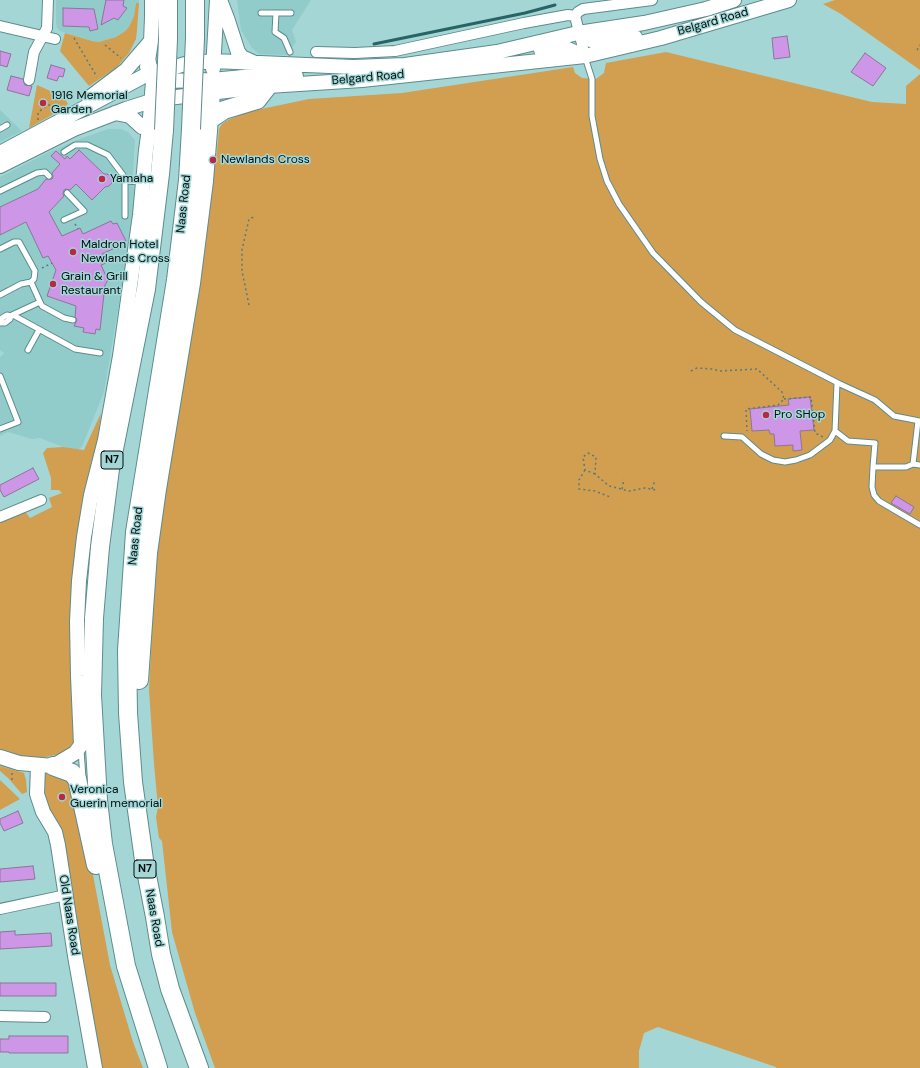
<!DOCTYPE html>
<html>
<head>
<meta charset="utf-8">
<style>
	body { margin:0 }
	canvas { display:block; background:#a4d6d6 }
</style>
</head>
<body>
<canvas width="920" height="1068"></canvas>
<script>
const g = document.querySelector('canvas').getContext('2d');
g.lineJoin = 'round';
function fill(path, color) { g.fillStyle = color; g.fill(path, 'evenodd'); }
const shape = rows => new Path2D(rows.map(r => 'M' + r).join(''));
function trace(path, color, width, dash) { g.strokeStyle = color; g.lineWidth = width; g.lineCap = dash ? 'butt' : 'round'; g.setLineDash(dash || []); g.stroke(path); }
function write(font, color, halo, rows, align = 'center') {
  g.font = font + ' "DM Sans",sans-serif'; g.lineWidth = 3; g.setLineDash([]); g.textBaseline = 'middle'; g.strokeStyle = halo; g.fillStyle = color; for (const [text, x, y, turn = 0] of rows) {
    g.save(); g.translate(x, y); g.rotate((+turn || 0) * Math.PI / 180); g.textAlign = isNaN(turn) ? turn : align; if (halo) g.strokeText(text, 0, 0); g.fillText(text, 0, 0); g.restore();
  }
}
fill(shape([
	[56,0,139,0,139,3,136,3,134,16,129,27,124,32,116,37,99,42,92,41,60,31,57,28,56,22],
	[237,0,311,0,292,30,296,42,287,55,259,54,252,48,241,30],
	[0,110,22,131,0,142],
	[108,129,121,129,128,132,135,140,133,174,134,192,132,227,104,392,82,447,77,450,63,447,40,438,32,439,8,432,0,436,0,357,4,353,0,350,0,177,47,153,79,139]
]), '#91cccb');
fill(shape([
	[835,0,920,0,920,70,841,14,823,4],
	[136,3,139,3,137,30,136,39,129,53,116,68,89,86,60,51,65,33,92,41,99,42,116,37,124,32,129,27,134,16],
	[666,52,872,102,906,104,906,86,920,74,920,1068,776,1068,776,1067,658,1027,644,1033,639,1051,639,1068,215,1068,195,1013,172,932,162,841,159,838,156,817,158,807,154,764,149,690,154,588,159,539,211,177,216,162,219,129,222,124,228,120,247,112,309,99,402,93,573,67,575,73,582,78,596,79,604,73,606,63],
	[37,85,64,97,68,104,57,112,29,128],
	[101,413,95,460,89,491,78,739,68,752,37,759,4,752,0,750,0,521,24,510,30,518,52,507,49,498,62,493,59,490,51,490,51,478,43,453,47,448,63,447,84,450],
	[0,766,24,773,26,780,27,792,22,794,8,778,0,771],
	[38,771,66,780,77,790,110,965,133,1042,143,1068,101,1068,49,811],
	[0,780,20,799,0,810]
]), '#d29e50');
trace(shape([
	[374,44,525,13,555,5]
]), '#296464', 3);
const building = shape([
	[106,0,124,0,123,6,127,8,118,20,114,18,101,25,106,0],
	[63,8,94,9,98,29,90,31,89,27,63,26,63,8],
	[787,36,790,57,774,59,772,38,787,36],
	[0,51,11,54,7,67,0,65,0,51],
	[865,53,886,68,873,86,851,72,865,53],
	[51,65,65,69,63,77,59,76,57,81,47,78,51,65],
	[11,76,23,79,25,85,32,86,29,96,7,90,11,76],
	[79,150,104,174,107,174,111,176,112,183,109,186,105,187,92,200,76,184,70,190,66,189,64,190,63,194,64,196,49,212,62,236,80,228,83,234,111,221,113,224,117,223,126,241,124,242,126,245,118,249,117,247,102,254,106,263,101,265,108,280,105,285,100,330,96,329,95,334,83,332,84,328,74,326,77,320,75,317,76,306,47,296,56,270,48,256,43,258,26,222,0,235,0,207,38,189,46,179,52,179,53,177,52,173,60,164,51,156,56,151,65,159,67,156,70,159,79,150],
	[810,397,814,430,800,431,802,450,793,451,793,445,775,446,774,434,770,434,769,430,752,431,750,409,789,405,788,399,810,397],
	[33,468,39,479,4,497,0,490,0,485,33,468],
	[896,496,914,507,910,514,891,503,896,496],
	[18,811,23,823,4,831,0,823,0,819,18,811],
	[33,866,35,879,0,882,0,869,33,866],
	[15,931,15,935,51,933,52,946,0,949,0,932,15,931],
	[0,983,56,983,56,996,0,996,0,983],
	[9,1036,68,1036,68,1053,9,1053,9,1052,0,1052,0,1039,9,1039,9,1036]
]);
fill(building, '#cd96e6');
trace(building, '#8b7795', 1);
const lane = shape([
	[261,13,291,13],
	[276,13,275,32,284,38,290,52],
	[585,57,592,79,592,116,600,159,607,181,619,204,653,253,701,302,735,330,840,384,875,400,894,416,920,421],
	[0,129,7,125],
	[64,152,75,145,87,145,108,155,123,175,125,181,125,216],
	[125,181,142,182],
	[0,191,37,173,45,172,49,176],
	[64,220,84,211,67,193],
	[0,249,14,242,19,242,35,271,34,279,31,282,21,284,0,295],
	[40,302,42,306,64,318,73,320],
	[12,315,40,302,31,282],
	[13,315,75,349,100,353],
	[0,323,5,323,10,319,11,316,7,315,2,318,2,322],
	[28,350,39,330],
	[0,376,18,422,0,429],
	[835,431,848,441,875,443,873,467,906,467,913,464,920,465],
	[724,436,742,437,761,454,773,460,785,462,796,460,810,455,830,440,835,431,837,383],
	[913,464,918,421],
	[873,467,872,487,874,495,879,501,920,525],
	[81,750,83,778]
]);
const street = shape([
	[0,26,55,39],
	[316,52,355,53,395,51,524,23,568,15,575,16],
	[585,56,575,16,578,12,583,9,652,0],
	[29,80,34,52,47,28,48,0],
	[0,517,41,500],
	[0,909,66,895],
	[0,1016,45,1017]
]);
const secondary = shape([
	[220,0,227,18,238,52,242,57,253,62],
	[578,33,593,41,635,37],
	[541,50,563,47,584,56],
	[148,58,151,73,154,77,160,81,212,80,264,75,296,76],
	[147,67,151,42,152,17,152,0],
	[213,69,217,0],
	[89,98,126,70,150,42],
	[115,113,130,116,142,127],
	[0,153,144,76,185,64,213,61,353,67,405,65,497,52,578,33,644,23,706,9,734,0],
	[0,166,74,129,126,109,151,101,168,98,268,86,362,80,585,56,661,38,789,0],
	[0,757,19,763,53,766,75,753,81,745,78,676,77,621,79,581,84,537,91,495,105,440,120,356,140,215,146,150,149,129,153,82,154,77,162,69],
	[38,766,37,794,43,812,55,832,58,845,75,956,95,1068]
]);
const highway = shape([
	[195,38,195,0],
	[168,39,168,0],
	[209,120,224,110,257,100,268,86],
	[191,129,188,180,176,280,135,532,127,650,128,713,133,782,144,860,155,917,161,954,170,989,199,1068],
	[139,680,148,553,157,489,191,283,204,181,211,93],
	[53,766,72,773,77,779,96,865],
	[158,1068,126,966,103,844,98,800,92,695,94,618,100,547,110,469,146,289,160,174,164,130]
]);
trace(lane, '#5d8c8c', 7);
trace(street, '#5d8c8c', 12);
trace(secondary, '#5d8c8c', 16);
trace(highway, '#5d8c8c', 20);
trace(shape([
	[74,38,97,77],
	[105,45,121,58],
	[917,50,920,45],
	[38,120,38,113,44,107,49,105,53,105,58,108],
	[75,224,78,229],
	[42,268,52,263],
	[249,305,242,271,242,250,249,219,256,216],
	[691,371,697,368,712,369,720,371,757,369,782,392,784,399,778,405,746,409,747,431],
	[784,399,811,397,815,433,823,437],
	[585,470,579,480,579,489,595,491,610,497],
	[595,474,585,470,583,457,588,453,596,457,595,474,609,486,629,491,645,488,656,490],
	[622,489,624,479],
	[652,489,655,480],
	[12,773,12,783]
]), '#587b7b', 1.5, [2, 3]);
trace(lane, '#fff', 5);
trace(street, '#fff', 10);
trace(secondary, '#fff', 14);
trace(highway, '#fff', 18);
const highwayBridge = shape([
	[191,129,195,38],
	[164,130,168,39]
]);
trace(highwayBridge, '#5d8c8c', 20, []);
trace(highwayBridge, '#fff', 18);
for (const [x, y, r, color] of [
	[43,103,4,"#b92846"],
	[213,160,4,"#b92846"],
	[102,179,4,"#b92846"],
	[73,252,4,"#b92846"],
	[53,284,4,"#b92846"],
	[766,415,4,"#b92846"],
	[62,797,4,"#b92846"]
]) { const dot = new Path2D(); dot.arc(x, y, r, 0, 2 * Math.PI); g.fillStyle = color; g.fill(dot); trace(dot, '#a4d6d6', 1.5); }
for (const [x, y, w] of [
	[112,460,22],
	[145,869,22]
]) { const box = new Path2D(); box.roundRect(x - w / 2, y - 9, w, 18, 3); g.fillStyle = '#a4d6d6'; g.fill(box); trace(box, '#001010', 1); }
write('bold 11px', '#001010', null, [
	["N7",112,460],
	["N7",145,869]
]);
write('12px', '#001010', '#a4d6d6', [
	["Belgard Road",713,22,-16],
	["Belgard Road",368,78,-5],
	["Naas Road",184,204,-84],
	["Naas Road",136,536,-84],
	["Old Naas Road",69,915,81],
	["Naas Road",154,918,80]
]);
write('12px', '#001010', '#a4d6d6', [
	["1916 Memorial",51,96],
	["Garden",51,110],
	["Newlands Cross",221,160],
	["Yamaha",110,179],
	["Maldron Hotel",81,245],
	["Newlands Cross",81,259],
	["Grain & Grill",61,277],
	["Restaurant",61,291],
	["Pro SHop",774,415],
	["Veronica",70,790],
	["Guerin memorial",70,804]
], 'left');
</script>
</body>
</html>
